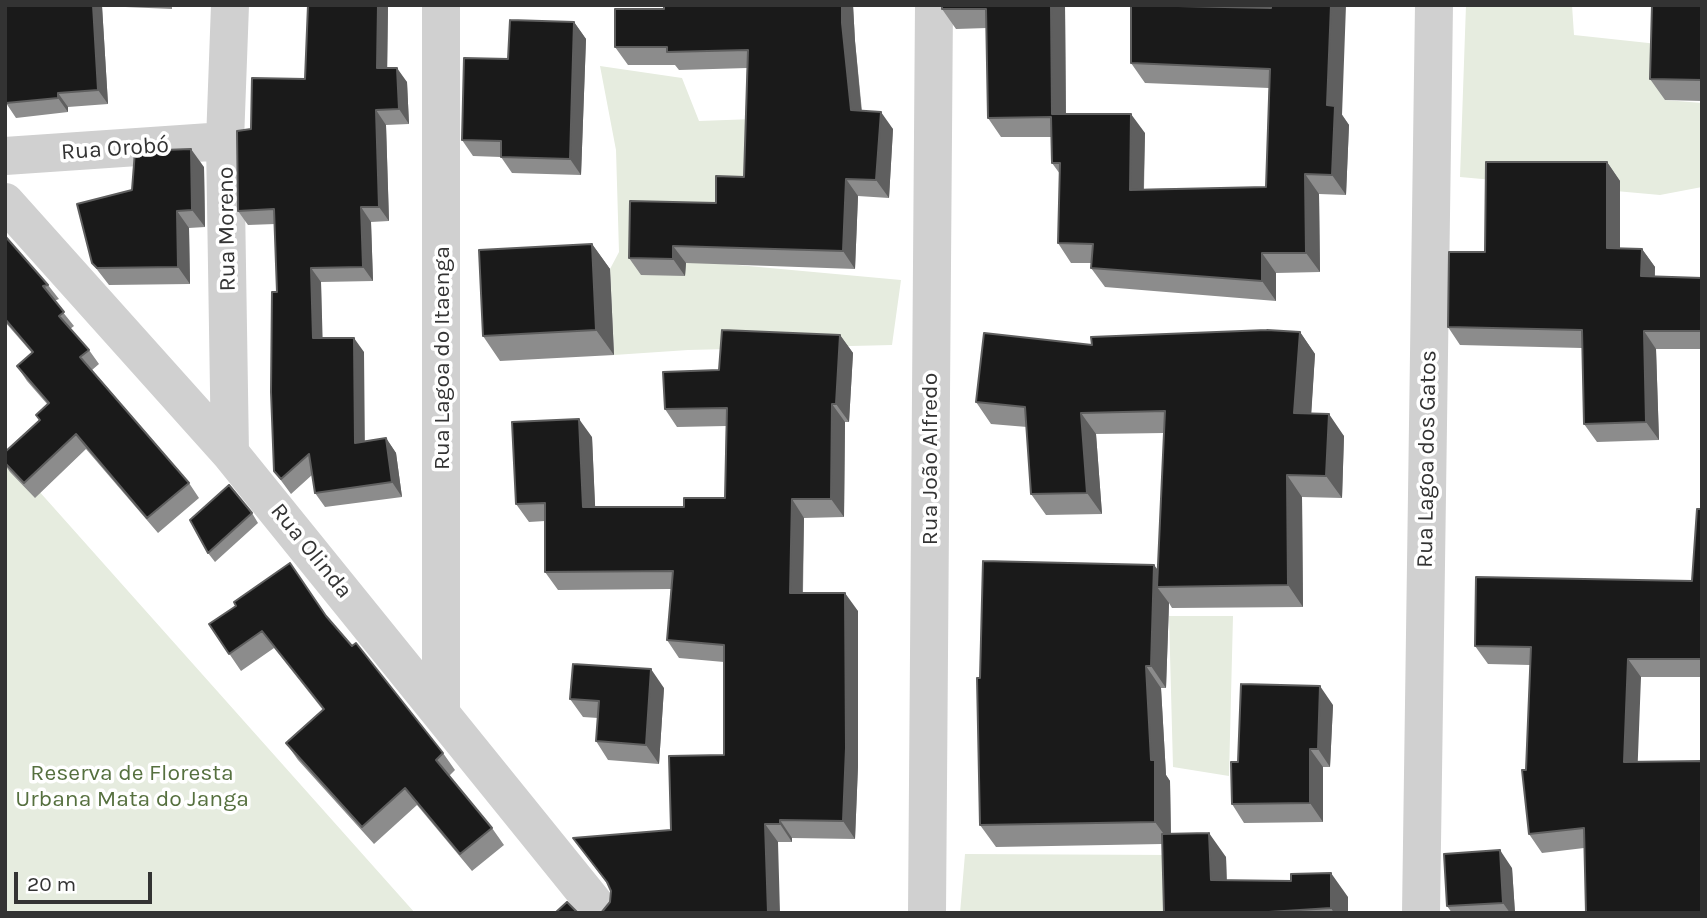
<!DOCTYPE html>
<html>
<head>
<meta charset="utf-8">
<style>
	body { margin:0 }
	#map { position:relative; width:1707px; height:918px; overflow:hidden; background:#fff; font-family:Karla,sans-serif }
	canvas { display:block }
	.frame { position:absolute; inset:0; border:7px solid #333; pointer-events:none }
	.scale { position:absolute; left:14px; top:872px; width:138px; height:32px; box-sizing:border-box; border:4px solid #333; border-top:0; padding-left:9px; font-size:21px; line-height:24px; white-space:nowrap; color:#333; -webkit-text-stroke:5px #fff; paint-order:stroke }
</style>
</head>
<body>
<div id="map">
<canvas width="1707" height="918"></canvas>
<div class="frame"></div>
<div class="scale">20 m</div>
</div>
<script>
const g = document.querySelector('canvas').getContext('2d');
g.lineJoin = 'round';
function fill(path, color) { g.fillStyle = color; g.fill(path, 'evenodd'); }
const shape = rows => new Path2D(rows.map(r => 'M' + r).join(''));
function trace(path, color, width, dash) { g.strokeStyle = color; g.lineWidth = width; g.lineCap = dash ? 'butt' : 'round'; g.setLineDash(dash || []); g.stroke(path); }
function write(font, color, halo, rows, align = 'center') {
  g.font = font + ' Karla,sans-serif'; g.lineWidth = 7; g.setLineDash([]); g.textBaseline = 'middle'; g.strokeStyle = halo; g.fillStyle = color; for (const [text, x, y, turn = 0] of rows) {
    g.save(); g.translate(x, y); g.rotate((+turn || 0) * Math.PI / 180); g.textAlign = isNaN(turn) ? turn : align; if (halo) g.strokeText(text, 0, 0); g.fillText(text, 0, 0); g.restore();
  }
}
fill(shape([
	[1466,5,1572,5,1574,35,1667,45,1665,100,1702,103,1702,187,1660,195,1460,177],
	[600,66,682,78,699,121,754,119,756,195,726,264,901,280,892,345,688,350,614,355,610,269,619,252,616,150],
	[5,453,415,913,5,913],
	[1169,616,1233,616,1229,776,1173,767],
	[965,854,1172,855,1166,913,960,913]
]), '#e6ecdf');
trace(shape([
	[230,5,225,141,230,453],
	[5,156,225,141],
	[5,202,230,453,602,913],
	[441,710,441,5],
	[927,913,934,5],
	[1421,913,1434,5]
]), '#d0d0d0', 38);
fill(shape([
	[5,5,172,5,172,9,102,6,108,104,68,107,68,112,16,118,6,103],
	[308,5,388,5,387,68,407,82,409,124,386,125,389,221,371,222,373,281,321,282,322,338,364,352,364,441,386,438,396,453,402,497,325,507,315,493,312,475,291,494,274,471,277,292,275,224,248,225,238,211,251,129,305,79],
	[664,5,853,5,855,41,862,111,893,129,889,198,858,196,855,269,686,263,685,276,641,275,629,258,716,203,744,177,747,68,679,70,675,65,628,65,615,47,664,9],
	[1065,5,1066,114,1145,133,1144,189,1266,187,1269,88,1145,83,1131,63,1271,8,1349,125,1346,195,1319,194,1320,272,1276,273,1276,301,1105,287,1091,268,1092,263,1071,263,1058,243,1060,174,1052,163,1052,137,1001,137,988,118,987,28,956,29,942,9],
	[1702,5,1702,101,1665,100,1650,79],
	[574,22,586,39,581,175,512,173,501,157,473,156,462,140,508,59],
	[1607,162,1620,181,1620,249,1642,249,1655,267,1655,276,1702,278,1702,349,1656,349,1659,440,1597,442,1584,424,1582,348,1460,345,1448,327,1485,252],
	[204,167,205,227,189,228,190,284,109,285,92,263,132,190],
	[5,236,48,285,59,299,54,301,74,326,70,329,89,350,99,364,92,370,189,483,199,498,158,533,86,449,35,498,10,472,5,465,5,452,39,420,36,415,48,405,27,381,17,366,32,353,5,322],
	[592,244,610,269,614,355,500,361,483,336],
	[1300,332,1315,354,1311,413,1344,436,1342,498,1302,497,1303,607,1172,608,1169,603,1166,688,1161,688,1166,775,1170,781,1171,834,1226,857,1227,880,1348,897,1348,913,1164,913,1162,844,996,847,980,825,980,678,1154,565,1158,570,1164,433,1096,434,1102,514,1046,515,1031,494,1027,427,991,424,976,402,1092,345],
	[840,335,853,353,849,422,845,422,844,517,804,518,803,593,858,611,858,766,855,839,792,838,792,842,778,842,603,912,610,902,611,891,609,886,573,838,671,830,724,755,724,662,679,658,667,640,671,589,558,590,545,572,545,521,529,522,516,504,592,437,595,507,684,507,725,498,726,426,677,427,665,409,719,370],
	[1702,509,1702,677,1641,677,1584,848,1542,853,1529,834,1526,770,1530,665,1488,664,1475,646,1692,581],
	[252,513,258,523,215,562,208,553],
	[328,618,443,753,455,770,449,776,492,828,504,845,472,871,417,805,374,844,298,760,286,743,323,710,274,648,241,671,209,624],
	[664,688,659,764,608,760,596,741,598,718,583,717,570,699],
	[1333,705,1330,767,1323,767,1323,822,1244,823,1232,804,1238,762],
	[1512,868,1515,913,1452,913,1447,906]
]), '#8c8c8c');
fill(shape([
	[93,5,102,6,108,104,98,90],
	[378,5,388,5,387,83,377,68],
	[842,5,853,5,855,41,863,128,851,110,842,23],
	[1051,5,1065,5,1066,134,1052,114],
	[1331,5,1346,5,1342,115,1349,125,1346,195,1332,175,1327,105],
	[574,22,586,39,581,175,570,159],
	[397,68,407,82,409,124,399,109],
	[58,93,68,107,68,112,58,98],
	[376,110,386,125,389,221,379,207],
	[881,112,893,129,889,198,876,180],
	[1131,114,1145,133,1143,209,1130,190],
	[191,149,204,167,205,227,192,210],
	[1607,162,1620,181,1620,267,1607,248],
	[1305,174,1319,194,1320,272,1306,253],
	[846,179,858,196,855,269,843,251],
	[361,207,371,222,373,281,363,267],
	[177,211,189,228,190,284,178,267],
	[592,244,610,269,614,355,596,330],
	[673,246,686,263,685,276,673,259],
	[1642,249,1655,267,1654,294,1641,276],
	[1262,253,1276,273,1276,301,1262,281],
	[311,268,321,282,323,352,313,338],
	[1644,331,1656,349,1659,440,1646,422],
	[1300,332,1315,354,1310,434,1294,413],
	[840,335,853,353,849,422,836,404],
	[354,338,364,352,365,457,355,443],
	[832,404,845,422,844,517,831,499],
	[1081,413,1096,434,1102,514,1087,493],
	[1329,414,1344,436,1342,498,1326,476],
	[579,419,592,437,596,526,583,507],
	[386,438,396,453,402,497,392,482],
	[1287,475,1302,497,1303,607,1288,585],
	[792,499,804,518,802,611,790,593],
	[1154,565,1169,586,1157,587,1169,603,1166,688,1151,666],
	[845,593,858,611,858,766,855,839,843,821],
	[1628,659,1641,677,1637,781,1624,762],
	[1146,666,1161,688,1166,775,1170,781,1171,844,1155,822,1151,760],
	[651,669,664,688,659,764,646,745],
	[1320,686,1333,705,1330,767,1318,749],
	[1310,749,1323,767,1323,822,1310,803],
	[780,820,792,838,792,842,780,824],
	[765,824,778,842,780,913,768,913],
	[1209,833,1226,857,1227,903,1211,880],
	[1500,850,1512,868,1515,913,1510,913,1503,903],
	[1331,873,1348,897,1348,913,1334,913,1331,908]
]), '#5f5f5f');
const building = shape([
	[5,5,93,5,98,90,58,93,58,98,6,103,5,5],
	[308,5,378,5,377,68,397,68,399,109,376,110,379,207,361,207,363,267,311,268,313,338,354,338,355,443,386,438,392,482,315,493,309,454,281,479,274,471,271,392,272,292,277,292,274,209,238,211,237,131,251,129,252,78,305,79,308,5],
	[664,5,842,5,842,23,851,110,881,112,876,180,846,179,843,251,673,246,673,259,629,258,630,201,716,203,716,176,744,177,748,50,667,52,667,47,615,47,615,9,664,9,664,5],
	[942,5,1051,5,1052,114,1131,114,1130,190,1266,187,1270,69,1131,63,1131,5,1271,8,1271,5,1331,5,1327,105,1335,106,1332,175,1305,174,1306,253,1262,253,1262,281,1091,268,1093,244,1058,243,1060,163,1052,163,1051,117,988,118,986,9,942,9,942,5],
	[1652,5,1702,5,1702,80,1650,79,1652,5],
	[510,20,574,22,570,159,501,157,501,141,462,140,464,58,508,59,510,20],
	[191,149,192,210,177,211,178,267,97,268,92,263,77,204,132,190,135,151,191,149],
	[1486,162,1607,162,1607,248,1642,249,1641,276,1702,278,1702,331,1644,331,1646,422,1584,424,1582,330,1448,327,1449,252,1485,252,1486,162],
	[5,236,48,285,43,286,64,312,59,316,89,350,80,357,189,483,147,518,76,434,24,483,5,463,5,452,40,420,36,415,49,403,17,366,33,352,5,319,5,236],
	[592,244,596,330,483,336,479,250,592,244],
	[722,330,840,335,836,404,832,404,831,499,792,499,790,593,845,593,846,748,843,821,780,820,780,824,765,824,768,913,601,913,610,902,611,891,607,882,573,838,671,830,669,756,724,755,724,645,667,640,673,571,545,572,545,503,516,504,512,422,579,419,583,507,684,507,684,498,725,498,727,408,665,409,663,372,719,370,722,330],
	[1267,330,1300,332,1294,413,1329,414,1326,476,1287,475,1288,585,1157,587,1165,411,1081,413,1087,493,1031,494,1025,407,976,402,984,333,1092,345,1091,337,1267,330],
	[229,485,252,513,208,553,190,520,229,485],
	[1697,509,1702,509,1702,659,1628,659,1624,762,1702,761,1702,913,1586,913,1584,828,1529,834,1522,770,1526,770,1531,647,1475,646,1476,577,1692,581,1697,509],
	[983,561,1154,565,1151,666,1146,666,1151,760,1155,760,1155,822,980,825,977,678,980,678,983,561],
	[290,563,326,616,352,646,356,643,443,753,436,760,492,828,460,854,405,788,362,827,286,743,324,709,262,631,229,654,209,624,236,606,234,602,290,563],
	[573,664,651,669,646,745,596,741,599,701,570,699,573,664],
	[1241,684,1320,686,1318,749,1310,749,1310,803,1232,804,1231,762,1238,762,1241,684],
	[1209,833,1211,880,1291,881,1291,874,1331,873,1331,908,1253,913,1164,913,1162,834,1209,833],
	[1500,850,1503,903,1447,906,1444,854,1500,850],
	[567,902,578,913,555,913,567,902]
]);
fill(building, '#1a1a1a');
trace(building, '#5f5f5f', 2);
write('23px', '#333', '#fff', [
	["Rua Orobó",115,149,-4],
	["Rua Moreno",227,229,-91],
	["Rua Lagoa do Itaenga",442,358,-90],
	["Rua João Alfredo",930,459,-90],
	["Rua Lagoa dos Gatos",1427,459,-89],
	["Rua Olinda",311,551,51]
]);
write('23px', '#56703f', '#fff', [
	["Reserva de Floresta",132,773],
	["Urbana Mata do Janga",132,799]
]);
</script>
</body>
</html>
